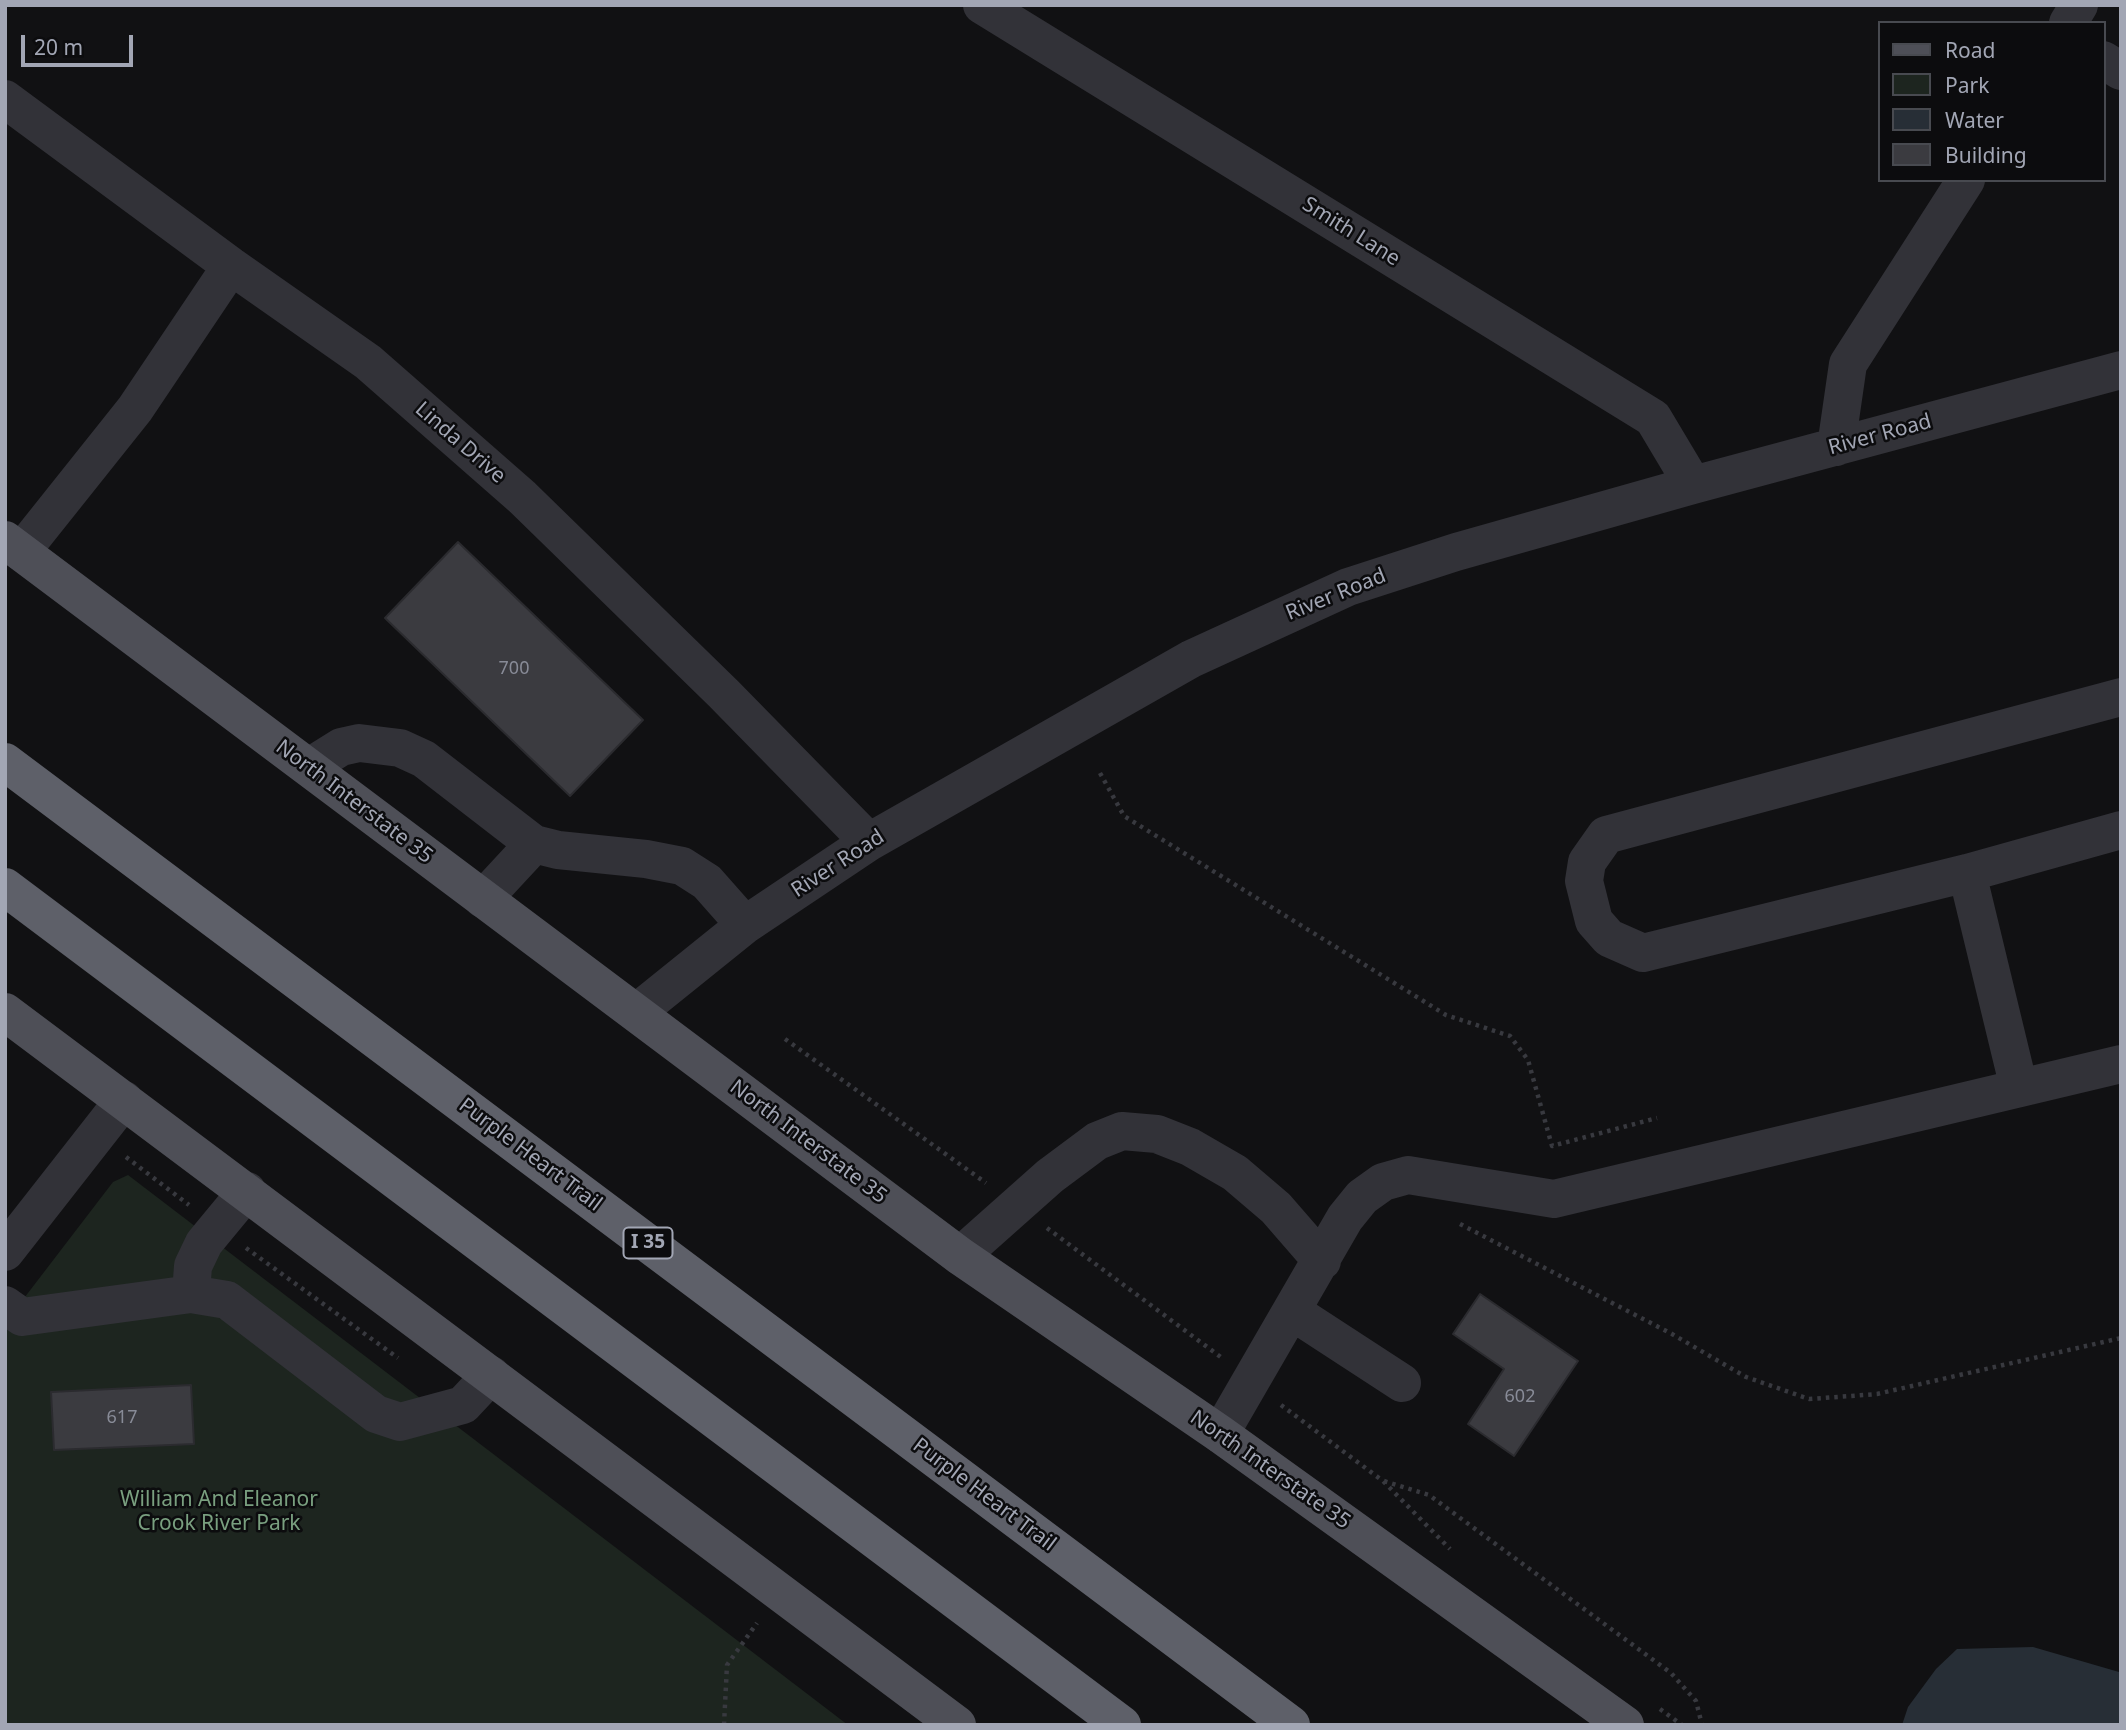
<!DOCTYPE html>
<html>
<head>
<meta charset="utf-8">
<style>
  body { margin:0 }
  #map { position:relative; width:2126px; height:1730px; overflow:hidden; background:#111113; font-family:"Noto Sans",sans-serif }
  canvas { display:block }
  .frame { position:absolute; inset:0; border:7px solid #a2a6b4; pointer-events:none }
  .legend { position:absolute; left:1878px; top:21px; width:228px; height:161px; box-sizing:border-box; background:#0c0c0e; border:2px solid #484a50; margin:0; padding:9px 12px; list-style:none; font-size:21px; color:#a2a6b4 }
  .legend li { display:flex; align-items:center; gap:14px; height:35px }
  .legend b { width:35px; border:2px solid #484a50 }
  .scale { position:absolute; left:21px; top:35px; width:112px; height:32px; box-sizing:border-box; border:4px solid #a2a6b4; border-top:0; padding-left:9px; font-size:21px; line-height:24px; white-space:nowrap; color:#a2a6b4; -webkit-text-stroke:5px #0c0c0e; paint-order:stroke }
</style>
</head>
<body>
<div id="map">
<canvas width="2126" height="1730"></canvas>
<div class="frame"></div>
<ul class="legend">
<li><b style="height:9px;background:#4e4f57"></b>Road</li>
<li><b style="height:19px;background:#1d251f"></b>Park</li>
<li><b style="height:19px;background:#272e36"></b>Water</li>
<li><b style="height:19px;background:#3b3b40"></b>Building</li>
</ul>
<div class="scale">20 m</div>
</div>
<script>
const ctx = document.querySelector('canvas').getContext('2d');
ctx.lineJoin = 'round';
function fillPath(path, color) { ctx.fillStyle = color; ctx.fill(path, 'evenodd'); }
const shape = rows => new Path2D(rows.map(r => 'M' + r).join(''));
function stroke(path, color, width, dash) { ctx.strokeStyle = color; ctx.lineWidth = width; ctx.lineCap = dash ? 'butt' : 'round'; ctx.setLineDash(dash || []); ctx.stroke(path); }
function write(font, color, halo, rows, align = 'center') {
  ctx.font = font + ' "Noto Sans",sans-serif'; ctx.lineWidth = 5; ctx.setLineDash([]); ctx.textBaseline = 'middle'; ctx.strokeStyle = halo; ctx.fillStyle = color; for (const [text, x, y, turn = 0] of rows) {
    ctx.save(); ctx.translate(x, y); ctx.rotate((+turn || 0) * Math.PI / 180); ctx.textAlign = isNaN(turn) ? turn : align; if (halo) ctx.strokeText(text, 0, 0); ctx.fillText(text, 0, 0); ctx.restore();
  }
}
fillPath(shape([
  [128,1175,848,1725,5,1725,5,1323,113,1182]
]), '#1d251f');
fillPath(shape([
  [2033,1647,2119,1672,2121,1725,1902,1725,1908,1707,1936,1669,1957,1649]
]), '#272e36');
const building = shape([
  [458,542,643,720,570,796,385,618,458,542],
  [1480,1294,1578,1361,1514,1456,1468,1424,1504,1369,1453,1334,1480,1294],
  [191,1385,194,1444,54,1450,51,1392,191,1385]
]);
fillPath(building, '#3b3b40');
stroke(building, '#2b2b2f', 2);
stroke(shape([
  [1100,773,1124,816,1446,1015,1510,1036,1528,1060,1552,1146,1657,1118],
  [785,1039,986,1183],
  [126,1157,189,1205],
  [1460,1224,1672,1334,1746,1377,1809,1399,1877,1394,2121,1338],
  [1047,1228,1222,1358],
  [246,1248,398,1358],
  [1281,1405,1383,1481,1450,1549],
  [1384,1481,1429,1495,1671,1673,1696,1701,1702,1725],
  [1660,1709,1682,1725],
  [724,1725,727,1665,757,1623]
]), '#38393f', 4.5, [3.5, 5]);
stroke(shape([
  [982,5,1653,418,1693,485],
  [2068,23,2079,5],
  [2103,60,2121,71],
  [5,99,231,266,368,362,522,497,724,694,869,842],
  [1836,447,1848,364,1966,180],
  [21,552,135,409,231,266],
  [2121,697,1606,835,1587,862,1584,881,1594,921,1609,938,1643,953,1967,873,2121,830],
  [309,767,341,747,359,743,400,748,424,759,534,844,558,850,646,859,682,866,707,882,745,925],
  [1967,873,2019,1088],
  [483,899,534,844],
  [637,1012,745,925,869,842,1191,659,1348,587,1456,552,1693,485,2121,370],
  [5,1252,124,1100],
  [960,1256,1050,1176,1097,1141,1122,1131,1157,1134,1190,1147,1235,1173,1276,1208,1322,1261],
  [191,1294,193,1266,204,1243,247,1191],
  [5,1305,22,1317,191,1294,227,1300,376,1414,400,1422,463,1405,491,1375],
  [1293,1312,1402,1383],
  [1220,1434,1345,1218,1362,1197,1383,1182,1408,1175,1554,1199,2121,1064]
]), '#323238', 38);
stroke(shape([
  [5,540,960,1256,1220,1434,1625,1725],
  [5,1012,957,1725]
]), '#4e4f57', 38);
stroke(shape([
  [5,762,1291,1725],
  [5,887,1122,1725]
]), '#5e6069', 38);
write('18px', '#888b97', null, [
  ["700",514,669],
  ["602",1520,1397],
  ["617",122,1418]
]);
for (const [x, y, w] of [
  [648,1243,49]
]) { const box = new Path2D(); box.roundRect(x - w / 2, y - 15.5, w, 31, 5); ctx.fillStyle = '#0c0c0e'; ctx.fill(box); stroke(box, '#a2a6b4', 2); }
write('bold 19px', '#a2a6b4', null, [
  ["I 35",648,1243]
]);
write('21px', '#a2a6b4', '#0c0c0e', [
  ["Smith Lane",1351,232,32],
  ["River Road",1880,435,-15],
  ["Linda Drive",460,443,41],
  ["River Road",1336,595,-22],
  ["North Interstate 35",354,802,37],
  ["River Road",838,864,-33],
  ["North Interstate 35",808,1142,37],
  ["Purple Heart Trail",530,1155,37],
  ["North Interstate 35",1270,1470,35],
  ["Purple Heart Trail",984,1495,37]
]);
write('21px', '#799f7f', '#0c0c0e', [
  ["William And Eleanor",219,1500],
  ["Crook River Park",219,1524]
]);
</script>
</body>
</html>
